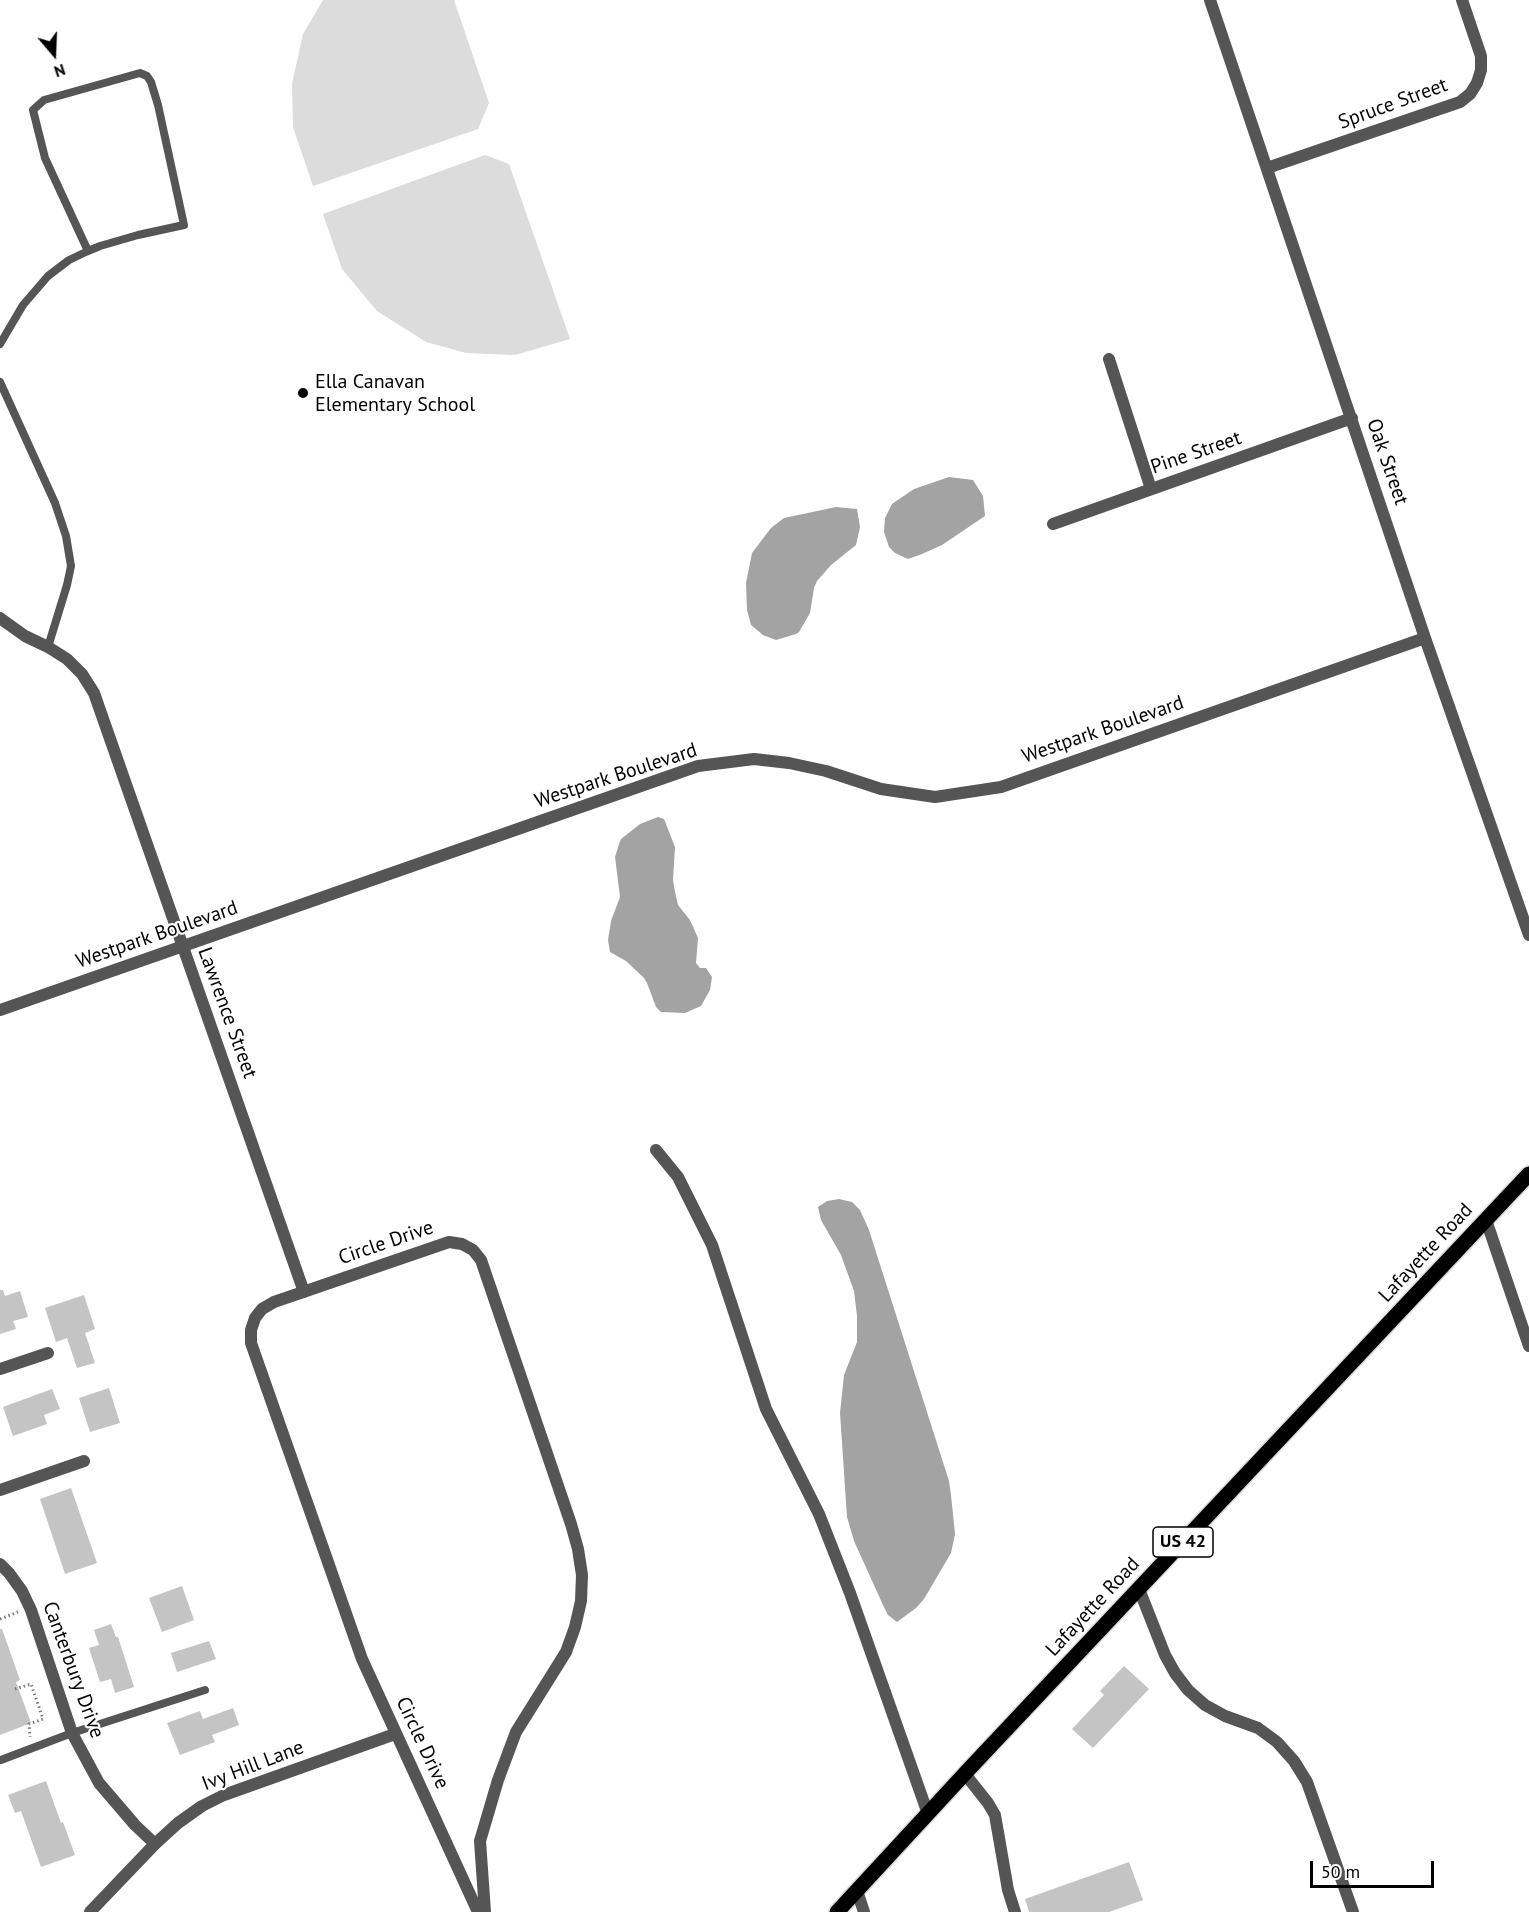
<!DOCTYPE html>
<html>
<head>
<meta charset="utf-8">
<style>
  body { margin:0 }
  #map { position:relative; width:1529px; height:1912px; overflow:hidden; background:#fff; font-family:"PT Sans",sans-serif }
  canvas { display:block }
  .north { position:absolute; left:24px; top:24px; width:60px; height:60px; -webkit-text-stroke:4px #fff; paint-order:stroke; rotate:161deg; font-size:16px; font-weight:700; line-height:24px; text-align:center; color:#000 }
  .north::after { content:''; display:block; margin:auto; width:21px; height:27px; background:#000; clip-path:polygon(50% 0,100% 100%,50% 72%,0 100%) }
  .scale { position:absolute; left:1310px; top:1861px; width:124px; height:27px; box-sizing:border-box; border:3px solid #000; border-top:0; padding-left:8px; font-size:18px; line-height:21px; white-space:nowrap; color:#000; -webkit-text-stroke:4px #fff; paint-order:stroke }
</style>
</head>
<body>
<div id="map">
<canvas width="1529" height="1912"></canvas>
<div class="north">N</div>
<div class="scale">50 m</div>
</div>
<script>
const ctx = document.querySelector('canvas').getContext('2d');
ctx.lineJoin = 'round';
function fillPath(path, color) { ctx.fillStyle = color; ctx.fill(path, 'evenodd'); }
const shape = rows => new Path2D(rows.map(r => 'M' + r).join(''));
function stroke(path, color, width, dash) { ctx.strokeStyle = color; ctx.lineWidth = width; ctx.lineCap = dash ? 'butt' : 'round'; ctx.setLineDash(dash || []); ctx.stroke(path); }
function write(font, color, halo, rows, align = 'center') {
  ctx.font = font + ' "PT Sans",sans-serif'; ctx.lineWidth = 4.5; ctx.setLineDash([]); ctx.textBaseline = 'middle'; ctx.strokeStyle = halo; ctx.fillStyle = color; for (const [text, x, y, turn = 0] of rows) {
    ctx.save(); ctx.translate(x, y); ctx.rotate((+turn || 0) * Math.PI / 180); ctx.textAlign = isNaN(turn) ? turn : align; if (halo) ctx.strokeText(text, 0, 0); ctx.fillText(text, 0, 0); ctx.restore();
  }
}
fillPath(shape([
  [323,0,454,0,489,103,478,129,313,186,293,127,292,84,303,34],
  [485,155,509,164,570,339,515,355,466,353,426,342,377,311,342,269,323,214]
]), '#dcdcdc');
fillPath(shape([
  [949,477,973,480,983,496,985,516,942,545,922,554,908,559,895,553,889,547,884,532,885,518,892,504,914,489],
  [836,507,857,509,860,527,856,545,831,565,817,581,814,588,810,613,799,632,796,634,776,640,763,635,751,625,747,610,746,583,752,553,771,528,784,518],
  [658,817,664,819,675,847,673,880,675,892,678,905,690,920,698,938,696,963,700,968,706,968,712,977,710,990,701,1006,685,1013,661,1012,656,1007,647,983,644,978,626,961,610,952,608,940,611,921,620,897,615,857,619,844,621,839,640,824],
  [839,1199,852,1202,860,1210,869,1230,949,1481,951,1495,955,1534,951,1553,924,1599,916,1608,897,1622,888,1615,883,1605,854,1541,847,1517,840,1413,844,1375,857,1342,857,1316,854,1291,841,1255,821,1220,818,1207,827,1201]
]), '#a3a3a3');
fillPath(shape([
  [0,1290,3,1290,5,1296,20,1291,28,1317,13,1321,16,1329,0,1334],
  [84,1295,95,1329,85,1333,95,1363,77,1368,67,1338,56,1342,45,1308],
  [109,1388,120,1423,90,1432,79,1398],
  [52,1389,60,1409,44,1415,47,1424,13,1436,3,1407],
  [71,1488,97,1563,65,1574,40,1499],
  [182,1586,194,1620,162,1632,149,1598],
  [111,1624,116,1637,118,1637,134,1687,115,1693,111,1679,100,1682,89,1648,99,1645,94,1630],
  [0,1629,2,1629,20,1680,16,1682,31,1723,0,1735],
  [209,1641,216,1659,177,1672,171,1653],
  [1124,1666,1149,1689,1093,1748,1072,1729,1104,1695,1100,1691],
  [233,1708,239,1725,212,1735,215,1742,180,1755,167,1723,200,1711,203,1719],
  [46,1781,61,1823,63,1822,75,1855,41,1867,21,1811,15,1813,8,1795],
  [1129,1862,1143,1900,1109,1912,1029,1912,1025,1899]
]), '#c4c4c4');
const primary = shape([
  [837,1912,970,1768,1529,1174]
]);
stroke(primary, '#dbdbdb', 18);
stroke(shape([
  [0,1619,18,1612],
  [15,1689,31,1684,43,1719,29,1724,30,1737]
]), '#777', 3, [1.5, 3]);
stroke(shape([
  [0,344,23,305,48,276,69,260,88,251,100,246,138,235,184,225,158,105,151,82,147,76,140,73,44,100,33,110,45,158,88,251],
  [0,382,55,503,66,536,71,566,67,585,48,647],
  [1,1760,72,1733,205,1690]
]), '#555', 8);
stroke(shape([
  [1210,0,1425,638,1529,935],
  [1267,168,1460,102,1470,94,1477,83,1481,70,1481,56,1462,0],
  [1109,359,1151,489],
  [1053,524,1352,418],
  [0,618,25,636,48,647,67,659,82,674,94,693,304,1292],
  [0,1010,698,766,754,759,789,763,826,771,881,789,935,797,1001,787,1425,638],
  [656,1150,678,1177,712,1245,766,1409,819,1514,850,1593,928,1814],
  [1486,1220,1529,1346],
  [0,1369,48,1353],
  [0,1490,84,1461],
  [0,1564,9,1573,22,1591,31,1610,72,1733,99,1783,135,1825,155,1844],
  [1139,1589,1165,1655,1175,1673,1188,1690,1205,1705,1225,1716,1258,1728,1277,1742,1294,1761,1307,1782,1353,1912],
  [965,1774,988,1803,995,1815,1008,1890,1015,1912],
  [857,1891,864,1912],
  [90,1912,155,1844,178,1823,202,1806,224,1795,395,1734],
  [478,1912,362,1659,251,1343,251,1330,255,1318,262,1309,274,1302,449,1242,462,1244,473,1250,481,1260,571,1524,578,1549,582,1575,581,1601,575,1627,566,1652,516,1732,498,1780,480,1841,485,1912]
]), '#555', 12);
stroke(primary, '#000', 15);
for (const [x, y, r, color] of [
  [303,393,6,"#000"]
]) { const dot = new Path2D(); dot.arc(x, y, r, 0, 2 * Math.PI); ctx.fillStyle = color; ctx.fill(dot); stroke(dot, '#fff', 2); }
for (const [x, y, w] of [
  [1183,1542,60]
]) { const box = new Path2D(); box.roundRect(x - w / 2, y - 15, w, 30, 4.5); ctx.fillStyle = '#fff'; ctx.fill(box); stroke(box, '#000', 1.5); }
write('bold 18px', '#000', null, [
  ["US 42",1183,1542]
]);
write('20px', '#000', '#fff', [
  ["Spruce Street",1393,104,-20],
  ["Pine Street",1196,453,-19],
  ["Oak Street",1387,462,71],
  ["Westpark Boulevard",1103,730,-19],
  ["Westpark Boulevard",616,776,-18],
  ["Westpark Boulevard",157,935,-19],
  ["Lawrence Street",227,1013,70],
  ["Circle Drive",386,1243,-19],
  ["Lafayette Road",1426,1253,-47],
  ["Lafayette Road",1093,1607,-47],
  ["Canterbury Drive",73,1670,70],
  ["Circle Drive",422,1743,65],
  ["Ivy Hill Lane",253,1766,-21]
]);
write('20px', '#000', '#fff', [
  ["Ella Canavan",315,382],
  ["Elementary School",315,405]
], 'left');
</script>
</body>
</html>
